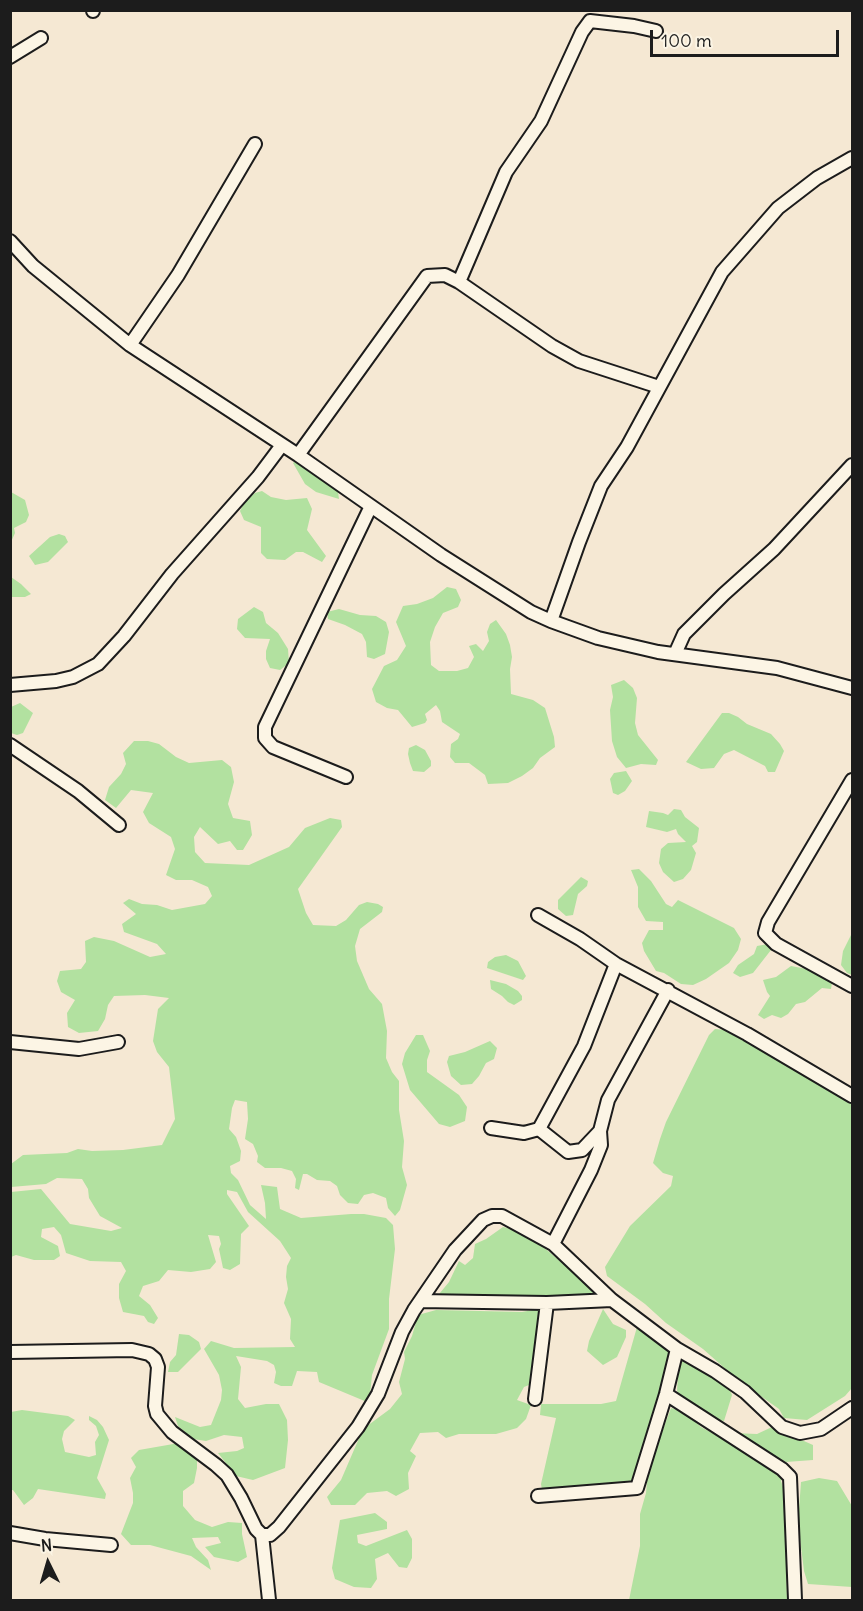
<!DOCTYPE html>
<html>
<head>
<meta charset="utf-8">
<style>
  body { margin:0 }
  #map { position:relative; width:863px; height:1611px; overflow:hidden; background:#f5e8d3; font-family:Delius,sans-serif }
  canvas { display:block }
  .frame { position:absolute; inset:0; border:12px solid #1c1c1c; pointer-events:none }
  .north { position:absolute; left:18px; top:1533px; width:60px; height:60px; -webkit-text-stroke:4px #fcf5e5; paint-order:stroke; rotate:355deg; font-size:16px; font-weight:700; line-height:24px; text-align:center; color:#1c1c1c }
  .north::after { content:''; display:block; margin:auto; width:21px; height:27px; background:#1c1c1c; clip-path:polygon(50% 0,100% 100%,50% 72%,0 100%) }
  .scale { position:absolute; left:650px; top:30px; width:189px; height:27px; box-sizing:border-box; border:3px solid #1c1c1c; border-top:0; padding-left:8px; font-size:18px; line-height:21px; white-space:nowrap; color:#1c1c1c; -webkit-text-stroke:4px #fcf5e5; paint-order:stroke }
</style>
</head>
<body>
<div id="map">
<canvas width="863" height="1611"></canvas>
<div class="frame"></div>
<div class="north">N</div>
<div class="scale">100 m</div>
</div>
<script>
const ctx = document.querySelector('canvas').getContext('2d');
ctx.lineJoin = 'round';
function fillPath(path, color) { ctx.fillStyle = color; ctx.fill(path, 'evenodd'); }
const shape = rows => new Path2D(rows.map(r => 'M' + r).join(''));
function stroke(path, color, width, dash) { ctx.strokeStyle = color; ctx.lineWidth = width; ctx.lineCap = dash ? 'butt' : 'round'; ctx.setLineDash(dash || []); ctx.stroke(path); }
fillPath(shape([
  [296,460,303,464,308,471,328,481,338,492,339,499,316,492,305,484,293,463],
  [262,491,271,497,286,500,307,498,312,509,307,530,326,556,322,562,303,552,296,552,285,560,267,559,261,553,261,527,244,520,240,511,245,501,255,493],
  [11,492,25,500,29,515,26,522,14,528,15,533,11,542],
  [59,534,65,536,68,542,48,562,35,565,29,556,50,537],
  [11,577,21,584,31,594,25,597,11,597],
  [447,587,456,589,461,600,458,607,443,613,435,627,430,642,431,665,439,671,457,671,468,668,474,657,469,646,476,644,483,651,489,641,487,632,490,624,496,620,506,634,510,645,512,657,510,669,511,694,533,700,545,708,554,737,555,747,540,758,533,768,522,776,508,783,488,784,485,775,469,763,455,763,450,757,451,744,458,739,460,734,442,722,440,711,436,705,425,714,427,720,425,723,412,727,398,710,387,708,376,702,372,689,384,666,397,660,406,646,396,622,403,606,417,604,433,598],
  [254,607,263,612,266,623,278,633,288,649,289,663,280,670,270,668,266,659,266,651,270,639,245,638,237,629,238,619],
  [339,609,360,615,376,616,386,622,389,632,385,654,374,659,367,657,366,642,362,634,345,625,328,619,327,612],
  [624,680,633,688,637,698,635,723,638,735,658,760,656,765,641,764,626,768,617,757,612,741,610,710,613,697,611,685],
  [20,703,33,713,23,733,17,735,11,733,11,707],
  [722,713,729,713,738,717,747,724,771,734,780,744,784,751,775,772,768,772,765,766,734,750,724,754,714,768,701,769,686,762],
  [134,741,148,741,159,744,176,757,189,763,222,760,231,767,234,782,228,804,233,818,250,821,252,835,243,850,237,850,230,841,218,844,200,827,194,837,195,852,205,863,249,865,289,847,305,828,330,818,341,820,342,827,298,889,306,913,313,925,336,926,346,920,359,905,367,902,378,904,383,907,382,912,360,929,355,946,357,961,369,989,382,1004,387,1031,386,1058,392,1072,399,1081,399,1110,404,1141,402,1167,407,1185,400,1210,395,1216,388,1208,386,1198,373,1193,364,1195,358,1204,348,1203,340,1195,337,1186,330,1181,317,1180,307,1174,303,1174,299,1190,295,1188,296,1179,292,1171,281,1168,265,1168,257,1162,258,1156,253,1144,245,1139,248,1119,247,1102,235,1100,232,1108,229,1129,236,1137,241,1151,240,1161,230,1166,231,1173,238,1180,250,1205,266,1219,265,1203,261,1185,277,1187,280,1209,301,1218,351,1214,364,1214,386,1218,393,1225,395,1249,389,1299,389,1329,372,1375,370,1395,367,1402,319,1382,317,1372,297,1371,292,1386,281,1386,274,1383,276,1372,274,1365,267,1361,236,1356,241,1367,238,1399,245,1408,266,1404,279,1404,287,1420,288,1440,285,1468,253,1480,236,1476,218,1453,237,1451,244,1448,242,1437,224,1435,206,1441,193,1439,178,1426,175,1417,200,1427,211,1425,221,1400,222,1390,219,1375,204,1349,211,1341,234,1348,295,1347,290,1339,291,1319,284,1303,288,1289,286,1277,287,1266,291,1258,280,1241,248,1212,237,1192,227,1190,227,1194,249,1226,241,1234,240,1264,230,1270,223,1268,219,1249,221,1244,219,1236,208,1235,216,1262,210,1269,191,1272,168,1270,159,1281,143,1286,139,1296,150,1305,158,1318,154,1324,148,1322,144,1316,123,1312,119,1298,119,1284,126,1271,121,1262,90,1261,66,1253,61,1235,54,1227,42,1229,41,1237,58,1246,60,1256,54,1260,34,1260,16,1255,11,1257,11,1192,41,1189,70,1224,111,1231,122,1228,100,1216,89,1198,88,1189,82,1179,57,1178,46,1184,11,1187,11,1164,23,1155,67,1153,78,1149,92,1151,123,1150,162,1145,175,1119,169,1067,157,1052,153,1041,158,1009,169,998,145,995,114,996,108,1005,105,1019,98,1031,79,1033,68,1027,67,1013,75,1000,61,992,57,981,60,971,81,969,86,962,85,941,94,937,114,941,150,957,166,954,157,944,124,932,122,924,136,914,123,903,129,899,142,904,157,905,172,910,205,904,212,896,208,887,192,880,176,880,166,875,175,849,171,837,149,823,143,812,153,793,131,790,116,808,105,800,109,787,121,774,126,764,123,753],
  [416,745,425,750,431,761,431,766,424,772,413,771,410,763,408,754,409,748],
  [626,771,632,781,625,791,618,795,613,793,610,779,614,773],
  [674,809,681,810,685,817,699,828,697,842,692,846,696,853,691,870,683,879,674,882,663,872,659,863,661,849,668,843,686,842,678,834,676,829,667,832,646,827,649,811,663,813,668,815],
  [639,869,651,881,666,904,672,907,678,900,734,928,741,939,738,950,729,963,706,979,693,985,681,984,664,973,656,971,644,951,642,943,649,930,663,930,663,922,646,921,638,907,638,887,631,870],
  [581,877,588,881,587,886,578,894,573,915,566,916,558,909,558,900],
  [852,933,852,975,847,973,841,965,843,951],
  [768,944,773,946,771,950,753,973,740,977,733,973,738,965,754,954,757,946],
  [506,955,518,961,526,976,523,980,487,968,488,962,495,957],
  [791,966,807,969,832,983,831,989,822,988,805,1002,796,1004,788,1014,781,1018,772,1015,764,1019,758,1015,770,996,767,992,763,980,776,977],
  [490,980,506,984,518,991,522,996,522,1000,514,1005,508,1002,502,996,491,989],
  [715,1029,726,1030,742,1037,852,1103,852,1388,845,1396,807,1420,784,1418,779,1409,738,1380,703,1349,666,1323,645,1304,607,1276,605,1267,630,1226,671,1186,673,1176,663,1173,653,1163,660,1139,666,1122,709,1035],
  [416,1035,423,1035,430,1051,427,1060,427,1072,459,1095,467,1107,465,1121,450,1127,439,1124,410,1090,402,1064,405,1053],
  [490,1041,497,1048,494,1059,486,1063,479,1076,472,1084,461,1085,451,1076,447,1062,449,1056,465,1052],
  [503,1227,521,1231,534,1239,594,1290,596,1295,571,1298,435,1299,449,1282,459,1261,465,1265,473,1258,475,1244,486,1239],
  [538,1309,542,1312,529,1385,524,1387,517,1400,531,1405,526,1419,517,1428,496,1434,459,1434,446,1438,438,1432,420,1433,410,1451,416,1456,408,1473,409,1489,396,1496,387,1491,367,1493,355,1505,331,1505,327,1497,341,1480,363,1429,390,1409,402,1394,399,1382,405,1359,404,1352,412,1336,418,1315,436,1310,522,1312],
  [603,1309,613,1324,626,1330,626,1337,617,1357,603,1365,587,1351,589,1341],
  [642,1326,672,1353,644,1440,633,1484,542,1490,541,1484,556,1418,540,1415,541,1404,601,1404,616,1401,637,1327],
  [179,1334,189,1335,199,1342,201,1349,178,1372,168,1372,170,1362,176,1355],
  [687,1359,729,1388,732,1395,724,1421,709,1418,682,1400,677,1391,678,1374,682,1361],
  [671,1408,684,1411,701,1427,764,1461,783,1476,781,1481,783,1487,785,1512,787,1600,629,1600,640,1546,640,1514,646,1493,648,1470],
  [22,1410,68,1416,75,1420,64,1431,62,1439,65,1452,89,1457,96,1455,95,1442,99,1435,96,1426,89,1420,89,1416,97,1420,103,1427,109,1440,97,1478,106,1494,105,1499,38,1489,33,1498,24,1505,13,1490,10,1490,11,1412],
  [772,1427,813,1445,813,1460,786,1462,733,1433,757,1434],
  [179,1443,186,1447,197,1459,197,1468,194,1483,183,1491,183,1506,195,1520,212,1527,228,1522,242,1523,242,1534,247,1557,238,1562,214,1557,205,1547,221,1543,218,1537,192,1538,196,1547,208,1560,211,1570,191,1556,150,1545,131,1545,121,1534,133,1503,133,1493,130,1478,136,1467,131,1458,139,1450],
  [819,1478,837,1481,852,1506,852,1587,808,1584,804,1571,798,1523,801,1482],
  [375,1513,387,1522,387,1529,357,1535,358,1543,366,1546,407,1530,412,1539,412,1558,407,1568,399,1567,388,1553,375,1559,377,1579,371,1588,354,1587,335,1579,332,1568,340,1520]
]), '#b2e1a0');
const minor = shape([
  [93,11,93,10],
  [10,57,41,38],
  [10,241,33,266,130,345,298,455,441,555,531,612,551,621,598,638,658,652,777,668,852,688],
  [459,282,552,346,579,361,659,387],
  [130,345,178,275,255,144],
  [298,455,427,276,445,275,459,282,506,172,541,121,582,32,590,21,634,26,656,31],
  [551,621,579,542,601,486,627,447,722,272,778,208,817,178,852,158],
  [675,654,684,634,724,594,774,549,852,465],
  [10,685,56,681,73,677,98,664,124,636,172,574,258,477,282,445],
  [10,745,78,791,119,825],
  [346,777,273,747,265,738,265,727,371,506],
  [852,780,768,922,765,933,776,944,852,986],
  [538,915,580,939,616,964,747,1034,852,1096],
  [10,1042,79,1049,118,1042],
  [491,1128,524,1133,539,1129,584,1046,616,964],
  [539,1129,568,1152,582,1150,600,1131],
  [553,1244,591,1170,601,1145,600,1131,608,1100,668,990],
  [420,1301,547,1303,612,1300],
  [677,1349,715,1371,745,1392,782,1427,800,1433,821,1429,852,1408],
  [10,1352,132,1350,149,1354,155,1359,158,1367,155,1406,157,1414,172,1432,216,1465,227,1475,241,1498,256,1529,262,1535,269,1600],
  [666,1394,782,1469,790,1477,795,1600],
  [535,1399,547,1303],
  [10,1533,45,1539,111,1545],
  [262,1535,270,1535,279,1527,358,1427,378,1394,402,1332,414,1310,455,1250,483,1220,492,1216,502,1216,553,1244,612,1300,677,1349,666,1394,637,1488,538,1496]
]);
stroke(minor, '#1c1c1c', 16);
stroke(minor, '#fcf5e5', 12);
</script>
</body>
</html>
